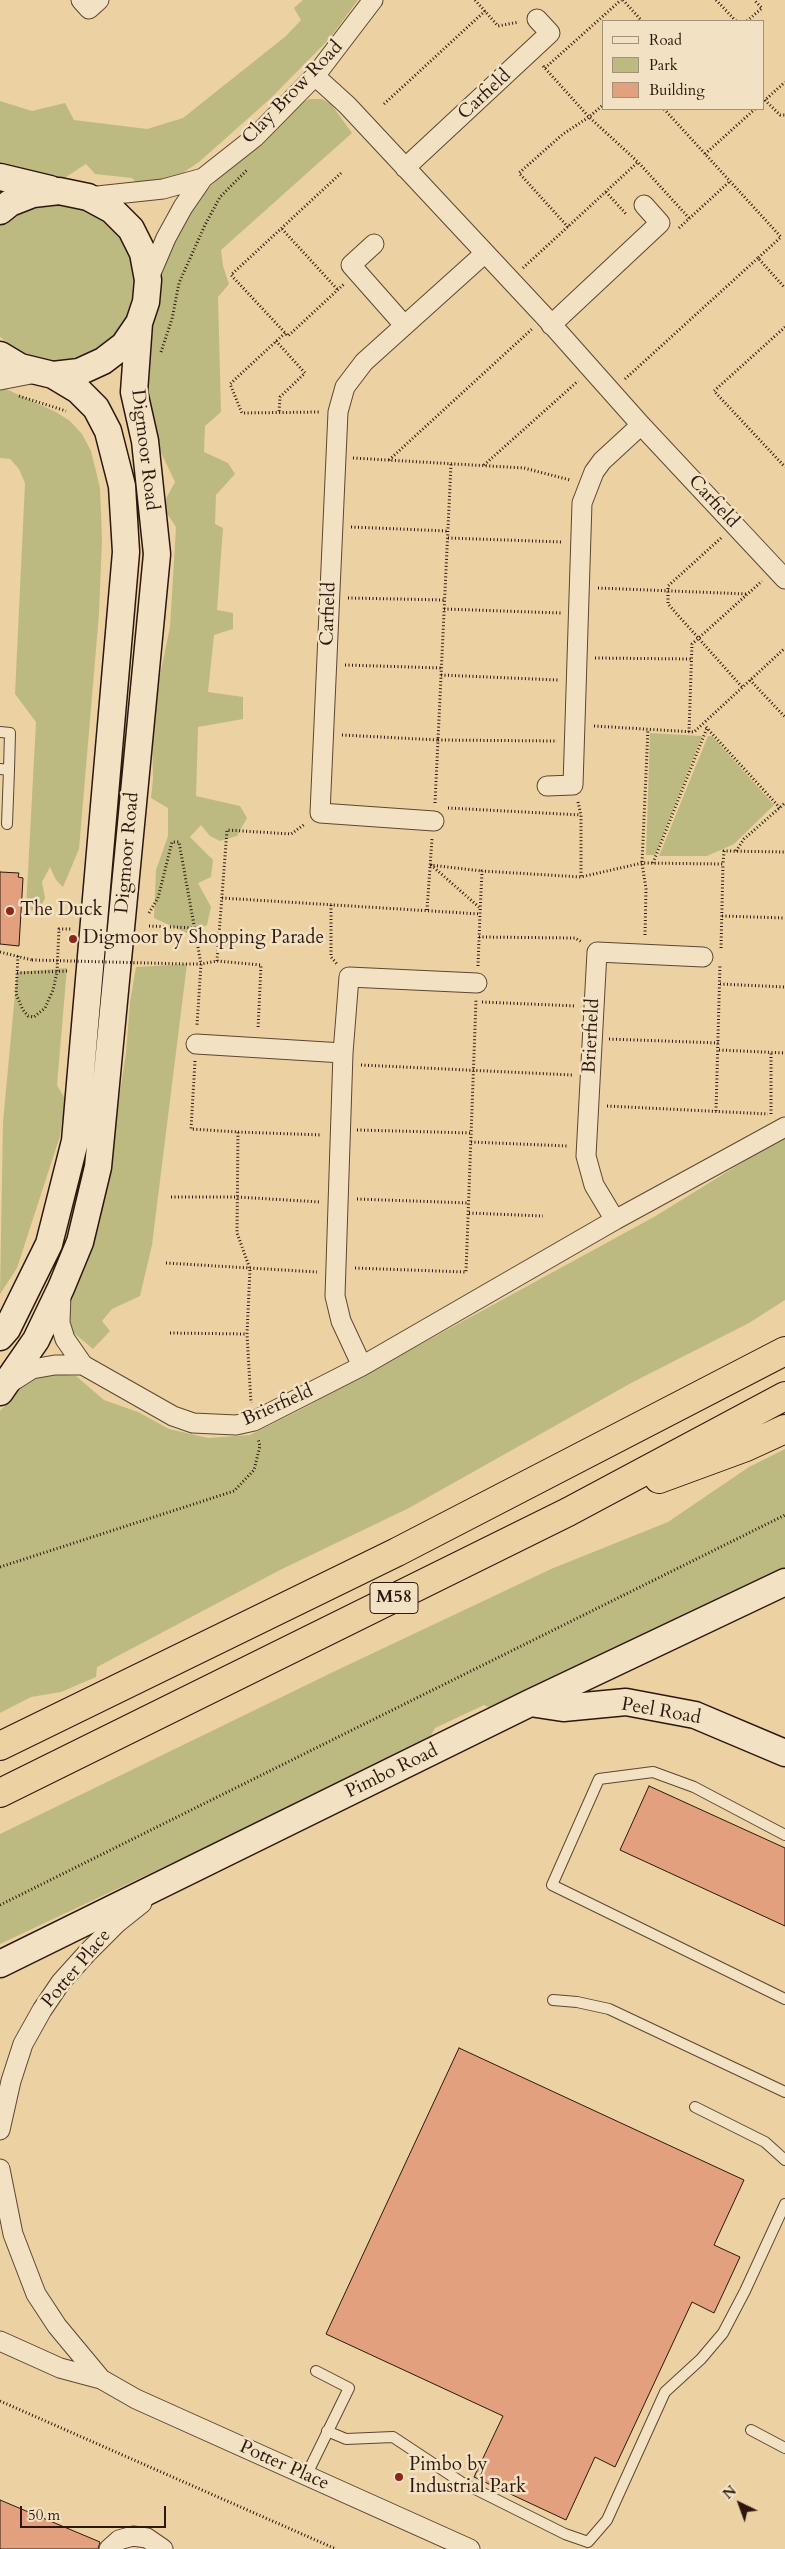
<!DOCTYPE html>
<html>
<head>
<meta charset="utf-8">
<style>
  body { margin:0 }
  #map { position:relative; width:785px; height:2549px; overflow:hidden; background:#ecd1a2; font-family:Cardo,serif }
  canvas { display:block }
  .legend { position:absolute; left:602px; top:20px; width:162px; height:90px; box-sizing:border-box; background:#f3e1c3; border:1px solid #a4917b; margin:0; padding:6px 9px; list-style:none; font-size:15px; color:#2e180e }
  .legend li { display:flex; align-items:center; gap:10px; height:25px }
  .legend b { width:25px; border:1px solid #a4917b }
  .north { position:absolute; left:715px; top:2479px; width:50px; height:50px; -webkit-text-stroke:4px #f3e1c3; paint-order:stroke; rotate:318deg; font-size:14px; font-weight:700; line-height:20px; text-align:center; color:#2e180e }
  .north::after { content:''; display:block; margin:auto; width:18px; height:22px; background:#2e180e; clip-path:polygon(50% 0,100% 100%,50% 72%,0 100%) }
  .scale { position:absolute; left:20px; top:2506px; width:146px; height:22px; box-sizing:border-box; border:2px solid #2e180e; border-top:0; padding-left:6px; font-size:15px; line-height:18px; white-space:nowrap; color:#2e180e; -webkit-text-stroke:4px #f3e1c3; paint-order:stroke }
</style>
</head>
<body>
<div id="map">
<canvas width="785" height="2549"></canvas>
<ul class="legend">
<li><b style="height:6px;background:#f3e1c3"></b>Road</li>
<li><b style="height:14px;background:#bdba81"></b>Park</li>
<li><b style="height:14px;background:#e2a07e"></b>Building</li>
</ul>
<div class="north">N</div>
<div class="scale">50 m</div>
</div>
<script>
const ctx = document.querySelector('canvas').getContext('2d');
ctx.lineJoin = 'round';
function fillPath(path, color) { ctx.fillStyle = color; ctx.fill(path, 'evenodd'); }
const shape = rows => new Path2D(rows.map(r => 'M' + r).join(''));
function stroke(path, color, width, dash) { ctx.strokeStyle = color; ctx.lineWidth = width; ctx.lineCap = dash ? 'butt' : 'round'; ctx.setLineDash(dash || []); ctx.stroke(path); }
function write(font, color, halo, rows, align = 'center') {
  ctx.font = font + ' Cardo,serif'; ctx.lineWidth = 5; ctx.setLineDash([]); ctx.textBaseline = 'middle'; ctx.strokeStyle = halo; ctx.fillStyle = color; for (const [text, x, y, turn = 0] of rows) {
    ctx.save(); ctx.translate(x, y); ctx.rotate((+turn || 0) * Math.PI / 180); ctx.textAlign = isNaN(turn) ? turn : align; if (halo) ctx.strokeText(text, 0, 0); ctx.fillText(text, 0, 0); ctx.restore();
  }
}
fillPath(shape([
  [303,0,358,0,330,38,271,98,199,162,165,185,141,188,132,178,95,174,86,164,49,188,0,165,0,101,32,111,65,103,74,120,147,129,183,118,286,36,301,20,294,8],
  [309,99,322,99,331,104,352,133,221,250,223,266,229,284,218,297,221,412,205,426,204,452,228,463,235,474,216,495,215,524,223,528,217,610,233,613,233,629,214,635,208,692,243,697,243,719,198,727,196,796,240,806,247,818,237,836,220,841,210,836,201,825,190,837,213,860,211,877,198,883,211,907,207,925,189,934,154,918,156,870,168,836,168,808,151,798,153,779,152,736,160,675,170,627,176,527,162,506,175,482,146,421,142,369,155,317,161,261,195,205,212,185,295,108],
  [60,201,83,205,120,232,132,252,137,274,135,297,129,317,117,334,102,348,83,357,63,361,42,360,22,354,0,337,0,225,16,213,37,204],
  [6,389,56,412,70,421,82,434,91,451,100,488,102,539,99,614,79,849,63,887,56,880,50,867,42,882,45,898,39,911,26,909,36,722,15,694,25,483,19,469,10,459,0,458,0,390],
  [650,733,702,736,655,855,646,855],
  [708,736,712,736,774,805,734,844,707,856,659,856],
  [187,964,152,1245,140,1296,112,1309,102,1321,110,1331,93,1349,74,1333,66,1305,109,1163,126,1053,130,1002,136,967],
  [67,968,57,1085,65,1099,60,1136,17,1268,0,1294,3,1122,17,972],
  [785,1136,785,1300,749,1323,633,1382,409,1508,280,1570,97,1667,96,1677,61,1692,31,1697,0,1713,0,1411,21,1388,38,1377,55,1374,76,1376,104,1400,138,1412,169,1429,208,1438,250,1435,300,1410,654,1217],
  [785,1449,785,1569,494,1710,484,1705,435,1728,427,1743,0,1944,0,1834,331,1673,551,1569,668,1522,749,1467]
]), '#bdba81');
const building = shape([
  [0,872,19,873,18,877,23,878,19,946,0,944,0,872],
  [649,1786,785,1848,785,1926,620,1850,649,1786],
  [459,2048,744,2180,714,2245,740,2257,714,2313,692,2302,615,2467,595,2457,566,2520,474,2477,503,2416,326,2334,459,2048],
  [0,2500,100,2542,98,2549,0,2549,0,2500]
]);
fillPath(building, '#e2a07e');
stroke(building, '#2e180e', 1);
const lane = shape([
  [0,732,10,733,9,770,0,769],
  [7,824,9,770],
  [785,1835,694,1787,653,1772,599,1779,552,1885,785,1999],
  [553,2000,577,2002,609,2009,785,2092],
  [695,2107,765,2142,785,2160],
  [751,2430,785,2448],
  [327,2431,346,2439,393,2437,461,2482,565,2534,588,2542,607,2520,665,2392,701,2359,723,2333,745,2291,785,2204],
  [306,2476,349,2388,316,2371]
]);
const street = shape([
  [81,0,89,9,99,0],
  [315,76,347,105,545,317,641,425,785,579],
  [405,168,550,33,537,19],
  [88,197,163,189,203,178],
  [374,244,351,265,404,325],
  [148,280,166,238,183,207,203,178,255,137,315,76,373,0],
  [551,325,660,223,644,205],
  [0,380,36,373],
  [547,786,573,785,582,503,594,472,602,461,641,425],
  [434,821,320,813,338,412,345,387,364,362,484,254],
  [196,1044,343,1053],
  [615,1220,594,1185,586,1156,597,952,703,957],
  [61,1293,60,1323,65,1339,83,1365,173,1416,193,1423,236,1425,254,1421,362,1366,615,1220,785,1127],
  [362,1366,341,1321,335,1296,343,1053,349,977,477,983],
  [10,1383,32,1369,55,1365,83,1365],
  [0,2130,11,2081,23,2044,42,2010,61,1982,88,1952,117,1923,142,1903],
  [0,2169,13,2234,36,2294,57,2326,101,2379],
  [0,2341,60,2368,101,2379,136,2399,470,2549],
  [109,2549,119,2540,133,2536,147,2538,163,2549]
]);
const secondary = shape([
  [0,177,50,189],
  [0,211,10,203,33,194,59,191,88,197,112,210,131,229,143,253,148,280,146,302,139,323,124,345,103,361,79,372,53,375,20,367,0,355],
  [0,1337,7,1329,49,1244,75,1141,126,552,122,486,108,431,96,408,78,390,53,375],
  [0,1392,36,1340,61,1288,80,1242,98,1167,157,554,145,441,134,392,139,323],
  [530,1703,563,1708,626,1702,695,1715,785,1753],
  [0,1964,530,1703,785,1582]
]);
const highway = shape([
  [659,1479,746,1447,785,1429],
  [0,1746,397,1552,785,1351],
  [0,1793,568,1512,785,1396]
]);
stroke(lane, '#5e4633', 12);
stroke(street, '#5e4633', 21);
stroke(secondary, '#2e180e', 29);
stroke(highway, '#2e180e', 30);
stroke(shape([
  [475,0,498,26,519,22],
  [623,0,642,21],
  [716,0,736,21],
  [747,21,762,8,754,0],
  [543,66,589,117,638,162,689,218],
  [545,68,621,0],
  [765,100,780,115,785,115],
  [764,101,785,82],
  [384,104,485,11],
  [664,109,781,237,758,258,785,288],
  [705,154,755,109],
  [341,173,231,275,288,336,344,284],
  [606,192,627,215],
  [568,227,519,173,563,134,589,117,604,104],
  [679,228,730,181],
  [282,229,338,290],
  [523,268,638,162],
  [785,327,714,391,785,467],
  [285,333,230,384,242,413,320,412],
  [276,341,305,373,280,397,279,413],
  [161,352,172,319,179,283,205,225,220,197,248,169],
  [625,379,758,258],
  [19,396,66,411],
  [353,458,524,468,570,480],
  [389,460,532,329],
  [484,465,578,381],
  [351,527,448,531],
  [448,538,562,542],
  [721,538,668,586,668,604,742,687],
  [598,588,747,594],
  [348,598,445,600],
  [444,609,561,613],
  [595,658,691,659],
  [345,665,442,668],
  [441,675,558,680],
  [750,680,785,717],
  [594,726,694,732,785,648],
  [706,727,780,808],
  [689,732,692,644,762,581],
  [342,735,438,740,451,464],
  [578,802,581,815,581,877],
  [435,803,438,740,557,741],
  [448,808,581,815],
  [736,851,744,839,785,803],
  [653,863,707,728],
  [430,865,482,871],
  [431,865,480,908],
  [222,898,480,914,482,871,581,877,642,863,723,864,724,851,785,852],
  [331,905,331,957,337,964],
  [427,910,432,839],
  [149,913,158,898,172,842,179,842,201,964,197,1025],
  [722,916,785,918],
  [149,926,196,928],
  [645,935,646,889,642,863,648,729],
  [479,937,575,938,582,942],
  [721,948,723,864],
  [0,952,32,960],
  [18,956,16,994,23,1010,28,1016,34,1017,45,1008,53,990,57,972,59,929,71,929],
  [217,961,227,830,291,834,305,824],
  [186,964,201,964,217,961,261,965,258,1029],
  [478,966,480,914],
  [17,973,68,971],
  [720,984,785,987],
  [482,1002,576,1006],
  [609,1039,719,1043],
  [719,1050,785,1053],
  [195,1061,191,1129,238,1132,237,1233,250,1269,247,1334,251,1403],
  [361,1065,572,1075],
  [607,1106,768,1114],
  [716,1111,720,964],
  [771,1114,771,1052],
  [357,1130,472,1133],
  [238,1132,322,1135],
  [471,1142,568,1146],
  [171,1197,237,1197,320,1202],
  [357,1199,469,1203],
  [469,1213,543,1216],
  [166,1263,317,1272],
  [355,1268,466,1272,476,1000],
  [170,1333,247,1334],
  [0,1567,234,1491,254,1470,260,1446,258,1439],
  [0,1905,785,1515],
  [0,2401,336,2549]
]), '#2e180e', 3, [1, 2.5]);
stroke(lane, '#f3e1c3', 10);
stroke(street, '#f3e1c3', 19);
stroke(secondary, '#f3e1c3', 26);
stroke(highway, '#ecd1a2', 28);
stroke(shape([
  [32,960,186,964]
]), '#2e180e', 3, [1, 2.5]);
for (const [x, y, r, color] of [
  [10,911,5,"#8f2418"],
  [73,939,5,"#8f2418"],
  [399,2477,5,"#8f2418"]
]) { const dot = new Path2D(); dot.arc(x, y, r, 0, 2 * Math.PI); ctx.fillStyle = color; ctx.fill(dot); stroke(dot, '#f3e1c3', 2); }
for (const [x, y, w] of [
  [394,1598,48]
]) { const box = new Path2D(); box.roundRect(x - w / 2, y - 15.5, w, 31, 4); ctx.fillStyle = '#f3e1c3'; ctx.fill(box); stroke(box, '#2e180e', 1); }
write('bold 18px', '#2e180e', null, [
  ["M58",394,1598]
]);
write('19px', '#2e180e', '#f3e1c3', [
  ["Clay Brow Road",293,93,-46],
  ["Carfield",485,95,-43],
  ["Digmoor Road",144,450,83],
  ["Carfield",713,502,47],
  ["Carfield",329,614,-88],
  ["Digmoor Road",128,853,-85],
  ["Brierfield",592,1036,-87],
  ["Brierfield",278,1406,-24],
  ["Peel Road",661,1712,10],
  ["Pimbo Road",392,1772,-26],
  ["Potter Place",77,1969,-50],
  ["Potter Place",284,2466,24]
]);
write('19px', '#2e180e', '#f3e1c3', [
  ["The Duck",20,911],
  ["Digmoor by Shopping Parade",83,939],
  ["Pimbo by",409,2466],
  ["Industrial Park",409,2488]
], 'left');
</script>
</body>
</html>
